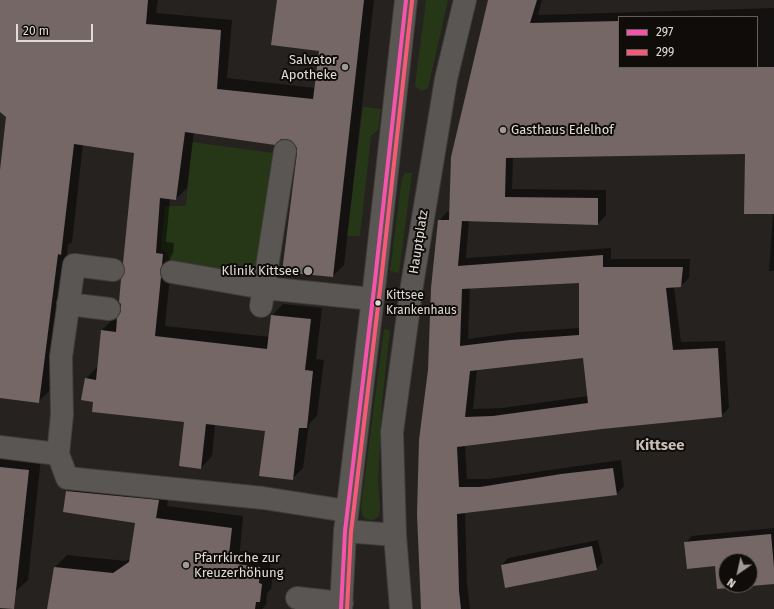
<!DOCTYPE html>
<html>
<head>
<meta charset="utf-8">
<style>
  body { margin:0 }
  #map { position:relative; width:774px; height:609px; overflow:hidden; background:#26221f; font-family:"Fira Sans",sans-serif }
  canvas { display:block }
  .legend { position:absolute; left:618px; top:16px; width:140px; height:52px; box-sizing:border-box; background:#0f0c09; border:1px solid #635f5b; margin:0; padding:5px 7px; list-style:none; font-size:12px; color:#e0dbd7 }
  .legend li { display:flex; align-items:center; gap:8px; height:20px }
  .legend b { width:20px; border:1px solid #635f5b }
  .north { position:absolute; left:718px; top:553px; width:40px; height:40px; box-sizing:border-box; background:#0f0c09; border:1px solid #635f5b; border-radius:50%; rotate:214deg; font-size:11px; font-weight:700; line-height:16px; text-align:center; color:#e0dbd7 }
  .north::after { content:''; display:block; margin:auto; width:14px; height:18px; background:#9f9a97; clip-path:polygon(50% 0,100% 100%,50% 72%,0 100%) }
  .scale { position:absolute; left:16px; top:24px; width:77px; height:18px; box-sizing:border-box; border:2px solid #e0dbd7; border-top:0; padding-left:5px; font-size:12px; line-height:14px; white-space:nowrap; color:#e0dbd7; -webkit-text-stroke:3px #0f0c09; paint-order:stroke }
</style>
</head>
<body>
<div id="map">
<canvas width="774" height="609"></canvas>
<ul class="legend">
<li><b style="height:5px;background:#f653ac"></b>297</li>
<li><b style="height:5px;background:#f75a77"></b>299</li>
</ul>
<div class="north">N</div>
<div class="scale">20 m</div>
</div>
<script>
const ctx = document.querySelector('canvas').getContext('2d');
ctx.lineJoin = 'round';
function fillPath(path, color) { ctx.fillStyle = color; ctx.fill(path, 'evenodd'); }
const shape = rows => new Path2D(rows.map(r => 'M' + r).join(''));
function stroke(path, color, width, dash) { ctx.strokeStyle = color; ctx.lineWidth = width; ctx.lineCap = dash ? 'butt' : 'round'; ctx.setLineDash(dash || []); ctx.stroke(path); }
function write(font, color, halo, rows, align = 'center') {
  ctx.font = font + ' "Fira Sans",sans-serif'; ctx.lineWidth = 4; ctx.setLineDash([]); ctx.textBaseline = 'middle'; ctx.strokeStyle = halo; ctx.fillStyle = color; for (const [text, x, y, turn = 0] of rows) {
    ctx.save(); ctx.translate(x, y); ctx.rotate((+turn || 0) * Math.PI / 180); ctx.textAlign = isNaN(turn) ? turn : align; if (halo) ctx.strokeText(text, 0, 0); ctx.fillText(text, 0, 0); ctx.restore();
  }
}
fillPath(shape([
  [426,0,448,0,428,88,421,91,415,86],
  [363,107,381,109,378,130,371,136,360,236,347,236],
  [192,142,273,153,268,215,263,251,254,274,168,260,167,252,161,249,165,206,186,206],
  [405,173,412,173,399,273,390,271,402,178],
  [384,329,390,330,382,402,378,482,380,507,379,516,373,520,366,519,362,515,361,506]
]), '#263717');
fillPath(shape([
  [0,0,158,0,156,13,232,20,227,78,315,88,320,50,302,0,374,0,344,265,333,276,298,148,293,140,287,138,194,132,187,188,176,199,170,198,166,242,174,243,173,253,170,258,171,265,165,326,270,337,272,316,283,304,322,308,316,359,324,360,317,416,309,424,303,468,292,479,266,430,215,424,212,456,201,468,185,421,94,401,86,379,97,367,102,330,113,319,118,320,122,311,135,152,83,144,72,242,68,245,50,390,38,402,0,397,0,178,7,117,0,110],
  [489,0,542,0,538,15,774,8,774,271,769,271,773,213,746,153,513,157,512,189,606,190,606,215,598,224,469,220,466,258,611,248,611,259,690,259,689,278,681,286,674,287,681,342,725,341,729,408,721,416,602,428,465,445,467,479,489,479,570,467,621,460,624,486,616,495,465,513,467,583,470,609,423,609,429,370,439,221,447,212,450,212],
  [619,17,757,17,757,67,619,67],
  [580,282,580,328,519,332,468,339,470,287],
  [584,357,588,396,502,408,473,409,477,369],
  [0,454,41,458,28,580,15,592,0,591],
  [79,479,170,489,167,506,243,516,240,551,271,555,270,572,273,573,271,589,267,593,266,605,262,609,48,609,55,567,67,555,126,561,131,558,136,522,64,511,67,491],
  [774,528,774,583,718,588,716,565,685,543,692,536],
  [726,561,750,561,750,585,726,585],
  [598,540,603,562,596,569,502,565,508,558]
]), '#0007');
fillPath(shape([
  [0,0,148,0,146,24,221,30,217,89,313,99,319,51,271,45,277,0,364,0,333,277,282,272,297,153,297,148,292,141,287,139,281,139,275,145,185,132,176,200,160,198,156,253,163,254,162,265,160,270,161,277,155,336,267,349,271,315,311,319,305,370,313,371,307,428,299,428,293,480,259,476,265,431,206,424,201,469,179,466,184,422,92,412,93,402,81,400,85,378,96,380,101,330,116,332,117,318,121,311,121,304,119,302,121,279,125,271,123,263,134,153,74,144,61,255,58,254,39,403,0,398,0,170,6,117,0,112],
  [488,0,537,0,530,23,619,21,619,67,774,67,774,214,744,214,745,154,506,158,505,197,598,198,598,225,462,221,458,266,603,255,603,267,683,267,681,287,666,288,673,350,718,348,722,417,602,429,457,447,459,487,480,487,561,474,613,468,617,495,457,514,459,591,461,609,421,609,417,514,419,440,428,370,431,288,438,220,449,220,451,157],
  [579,283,579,335,510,340,460,346,462,289],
  [583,358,588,403,493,416,465,417,470,371],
  [0,467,29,470,14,609,0,608],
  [66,491,159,500,156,518,232,528,228,563,260,567,259,583,262,584,260,602,256,602,255,609,47,609,54,567,113,573,129,562,135,523,63,512],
  [771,534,774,567,774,584,717,589,715,566,687,569,684,542],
  [726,561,750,561,750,585,726,585],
  [592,546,597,570,505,588,501,565]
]), '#756765');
const minor = shape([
  [172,272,264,288,372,299],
  [68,304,109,309],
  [261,306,285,151],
  [0,447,58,454,67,478,263,498,347,511],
  [58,454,62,415,61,357,74,265,113,270],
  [345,531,395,535],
  [297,598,342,603],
  [341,609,345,531,375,280,406,0],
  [401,609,395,535,392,432,412,285,446,79,465,0]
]);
stroke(minor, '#413d3a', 24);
stroke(minor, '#595653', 22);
stroke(shape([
  [341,609,345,531,375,280,406,0]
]), '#f653ac', 4);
stroke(shape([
  [347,609,351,532,381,281,412,1]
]), '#f75a77', 4);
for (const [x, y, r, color] of [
  [345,67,4,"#9f9a97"],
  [503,130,4,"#9f9a97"],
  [308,271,5,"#9f9a97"],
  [378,303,3.5,"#e0dbd7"],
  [186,565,4,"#9f9a97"]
]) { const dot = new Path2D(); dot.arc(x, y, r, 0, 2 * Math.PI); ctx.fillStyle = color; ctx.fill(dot); stroke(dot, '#0f0c09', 1.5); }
write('12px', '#e0dbd7', '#0f0c09', [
  ["Kittsee",386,296],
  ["Krankenhaus",386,311]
], 'left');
write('13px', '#e0dbd7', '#0f0c09', [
  ["Salvator",337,60],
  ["Apotheke",337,75],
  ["Gasthaus Edelhof",511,130,"left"],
  ["Klinik Kittsee",299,271],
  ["Pfarrkirche zur",194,558,"left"],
  ["Kreuzerhöhung",194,573,"left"]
], 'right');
write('13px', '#e0dbd7', '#0f0c09', [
  ["Hauptplatz",419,242,-81]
]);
write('bold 15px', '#c8bfb6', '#0f0c09', [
  ["Kittsee",660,446]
]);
</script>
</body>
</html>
